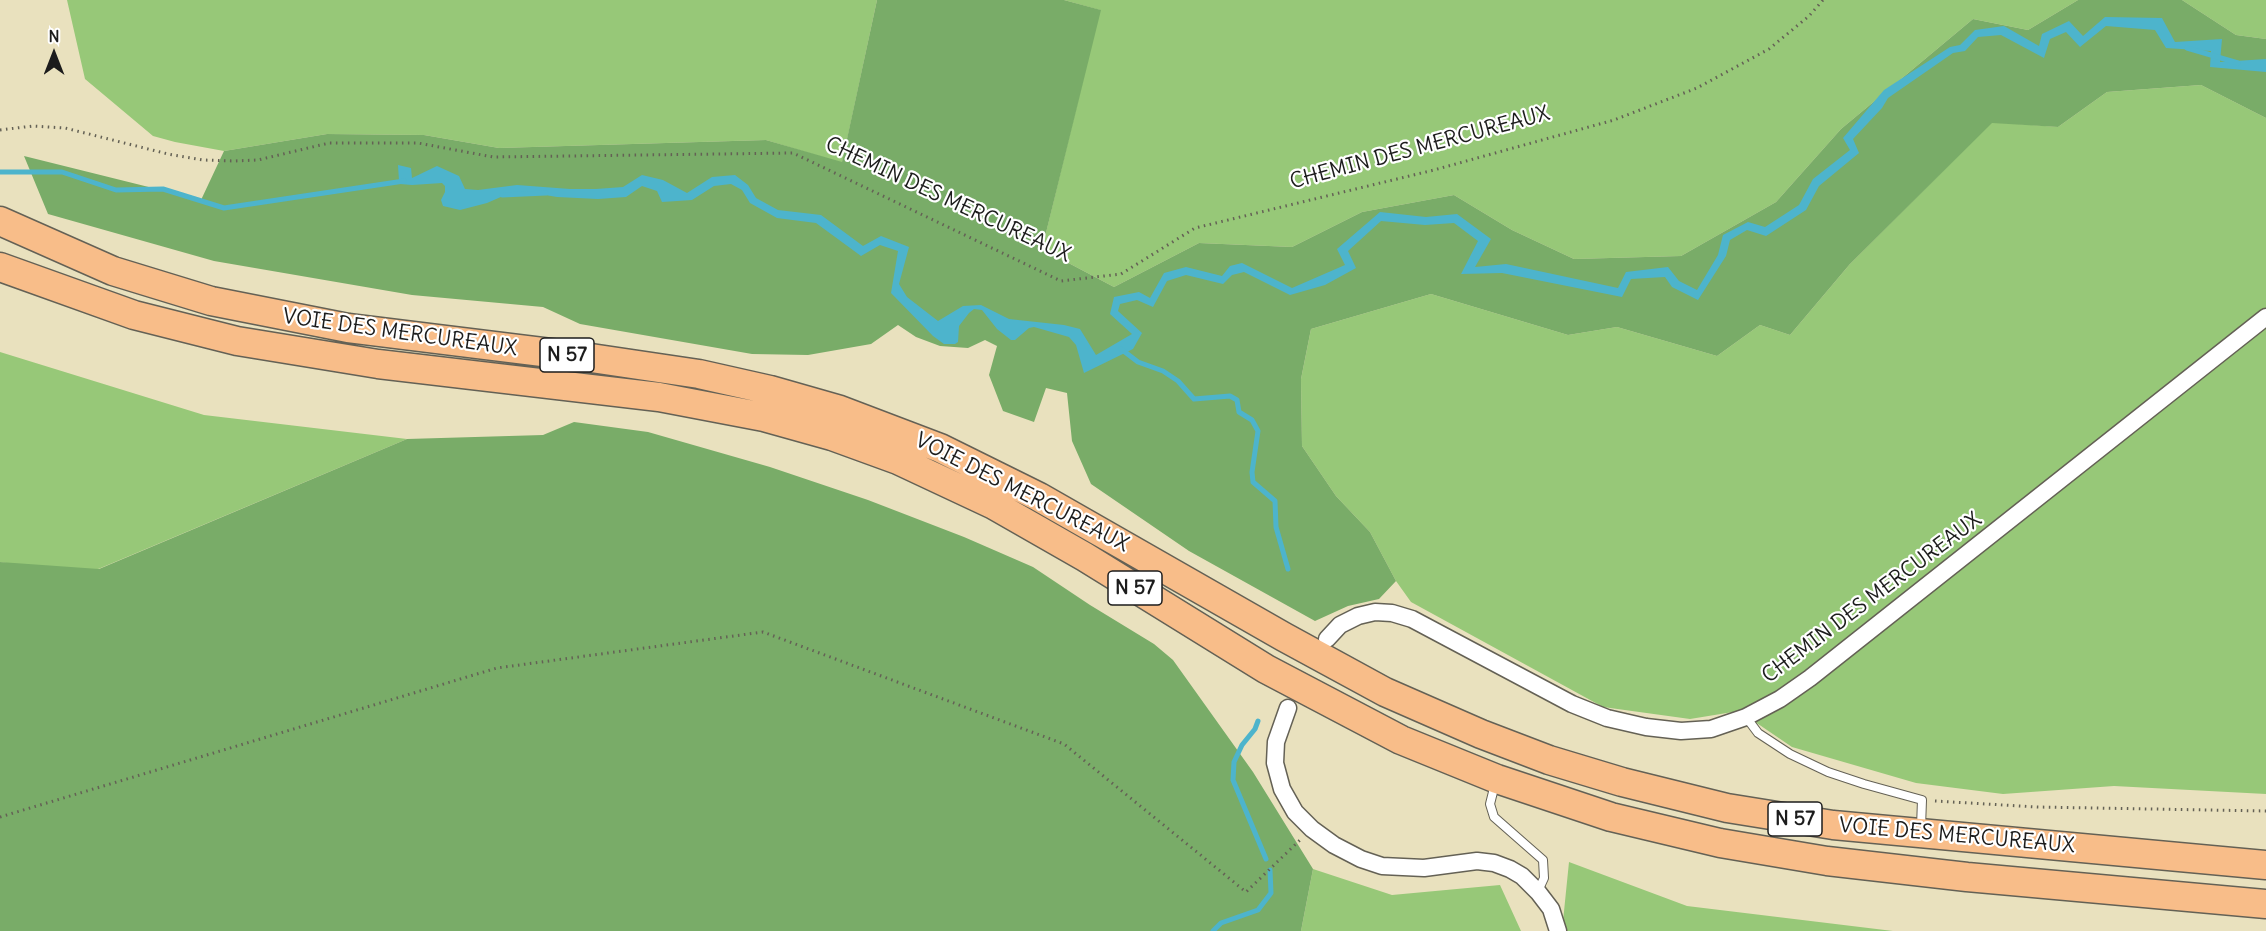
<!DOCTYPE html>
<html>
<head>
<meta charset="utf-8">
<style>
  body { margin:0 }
  #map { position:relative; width:2266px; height:931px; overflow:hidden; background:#e9e1be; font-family:Delius,sans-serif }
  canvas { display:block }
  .north { position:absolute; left:24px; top:24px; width:60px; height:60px; -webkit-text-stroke:4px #fff; paint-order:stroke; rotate:0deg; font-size:16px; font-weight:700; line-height:24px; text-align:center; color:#1c1c1c }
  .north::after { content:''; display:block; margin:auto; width:21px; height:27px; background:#1c1c1c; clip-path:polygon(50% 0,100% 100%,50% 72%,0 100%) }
</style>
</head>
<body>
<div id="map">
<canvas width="2266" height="931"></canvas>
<div class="north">N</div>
</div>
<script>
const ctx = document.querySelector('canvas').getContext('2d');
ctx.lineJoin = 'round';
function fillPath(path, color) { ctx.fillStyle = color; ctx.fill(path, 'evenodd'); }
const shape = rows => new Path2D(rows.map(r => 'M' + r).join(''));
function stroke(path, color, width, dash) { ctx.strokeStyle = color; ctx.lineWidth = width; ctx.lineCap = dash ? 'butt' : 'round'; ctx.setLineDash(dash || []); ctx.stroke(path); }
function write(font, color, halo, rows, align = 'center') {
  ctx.font = font + ' Delius,sans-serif'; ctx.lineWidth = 4.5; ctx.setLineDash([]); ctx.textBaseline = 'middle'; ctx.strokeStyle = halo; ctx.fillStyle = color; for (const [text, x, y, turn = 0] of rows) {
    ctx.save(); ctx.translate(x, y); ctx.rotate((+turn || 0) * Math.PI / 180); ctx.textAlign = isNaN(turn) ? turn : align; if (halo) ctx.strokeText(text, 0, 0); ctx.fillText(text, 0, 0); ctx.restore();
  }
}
fillPath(shape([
  [67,0,877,0,842,163,766,140,499,148,424,135,327,134,224,151,175,142,153,136,85,79],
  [1064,0,2078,0,2028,30,1973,19,1841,129,1776,202,1681,256,1574,259,1512,230,1454,195,1362,212,1292,247,1199,243,1114,287,1042,249,1100,10],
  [2182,0,2266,0,2266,39,2236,35],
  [2201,85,2266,118,2266,794,2114,786,2003,794,1916,783,1792,747,1739,711,1690,719,1603,707,1411,602,1396,581,1370,532,1336,496,1302,446,1301,379,1311,329,1431,294,1568,335,1617,327,1717,356,1760,325,1790,335,1850,264,1992,122,2058,127,2107,92],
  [0,352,204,415,407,439,84,575,0,562],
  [1569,862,1687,906,1893,931,1562,931],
  [1313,869,1392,895,1500,885,1521,931,1301,931]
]), '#97c878');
fillPath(shape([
  [877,0,1064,0,1101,10,1042,249,1114,287,1199,243,1292,247,1362,212,1454,195,1512,230,1574,259,1681,256,1776,202,1841,129,1973,19,2028,30,2078,0,2182,0,2236,35,2266,39,2266,118,2201,85,2107,92,2058,127,1992,123,1850,264,1790,335,1760,325,1717,356,1617,327,1568,335,1431,294,1311,329,1301,379,1302,446,1336,496,1370,532,1396,581,1379,599,1348,606,1315,621,1189,551,1091,484,1072,441,1067,393,1046,388,1034,422,1003,411,989,375,997,346,985,340,968,348,940,346,916,337,898,325,871,344,808,355,752,354,580,324,543,307,412,295,214,261,48,214,24,156,201,200,224,151,327,134,424,135,499,148,766,140,842,162],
  [574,422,648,432,770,467,868,500,964,537,1033,567,1090,605,1154,644,1173,660,1253,772,1313,869,1301,931,0,931,0,562,99,569,407,439,543,435]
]), '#79ac68');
fillPath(shape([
  [2105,17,2162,18,2175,42,2222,39,2220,62,2266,59,2266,72,2210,67,2211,51,2166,48,2155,30,2106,26,2080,47,2066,32,2050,39,2044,58,2001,35,1978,37,1965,51,1953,53,1888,98,1882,108,1853,139,1859,153,1819,186,1806,210,1766,236,1747,230,1730,240,1726,256,1698,300,1672,287,1665,277,1631,279,1622,297,1502,273,1461,274,1478,241,1454,223,1425,225,1381,221,1348,251,1356,268,1325,285,1290,295,1244,272,1232,275,1223,284,1186,275,1167,281,1153,307,1137,300,1120,304,1118,311,1142,333,1133,349,1084,373,1076,345,1069,337,1034,327,1029,328,1015,340,1011,340,997,329,982,310,974,309,969,313,959,326,958,342,955,344,944,344,933,336,891,293,898,251,880,245,861,256,816,223,777,218,750,203,742,190,731,184,714,186,692,200,662,202,657,191,642,186,626,197,598,199,557,197,533,193,510,193,487,203,460,210,443,206,441,200,445,192,445,186,442,183,412,185,400,184,399,181,398,165,411,168,412,178,437,166,459,176,465,189,478,190,517,185,570,189,596,189,623,187,642,175,663,180,687,193,712,177,735,175,748,185,756,198,778,210,821,215,863,246,881,236,909,247,899,284,907,297,938,321,963,306,981,305,1009,319,1064,325,1080,329,1096,355,1132,334,1110,314,1114,297,1139,292,1150,298,1164,273,1186,267,1222,276,1230,266,1242,263,1292,288,1345,265,1337,249,1380,212,1426,217,1457,214,1491,239,1475,267,1506,264,1618,288,1626,272,1668,267,1679,281,1697,290,1718,255,1723,235,1748,222,1765,227,1799,205,1813,179,1850,150,1843,138,1884,90,1950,47,1960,45,1975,30,2004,26,2039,46,2042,34,2069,21,2083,36]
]), '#4db4cc');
stroke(shape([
  [2187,48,2238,63],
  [0,172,62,172,116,190,163,189,224,208,404,181],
  [502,195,546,193],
  [1121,349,1138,362,1163,371,1178,381,1194,399,1230,396,1237,400,1239,412,1252,420,1258,431,1252,472,1253,482,1275,501,1276,527,1288,569],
  [1258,721,1255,729,1242,745,1234,762,1233,780,1266,859],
  [1213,931,1221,923,1258,910,1271,893,1270,870]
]), '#4db4cc', 5);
const service = shape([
  [1746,717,1758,733,1790,754,1828,772,1864,784,1922,800,1921,827],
  [1495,784,1490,804,1494,817,1543,860,1544,878,1538,891]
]);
const minor = shape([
  [1327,639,1340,625,1358,616,1375,612,1392,613,1412,619,1572,704,1607,718,1646,727,1681,731,1711,729,1746,717,1780,699,1810,678,2266,317],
  [1288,708,1276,742,1275,763,1282,789,1295,812,1312,829,1334,845,1361,859,1382,866,1424,868,1477,861,1494,863,1510,869,1522,876,1538,892,1551,909,1558,931]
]);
const trunk = shape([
  [0,221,113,271,211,301,348,328,591,358,699,374,770,390,840,410,940,448,1039,497,1284,637,1385,692,1481,734,1549,760,1622,782,1727,808,1833,825,2266,865],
  [0,267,134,315,237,341,378,364,659,397,764,417,832,436,898,460,994,505,1085,557,1266,669,1401,740,1497,779,1611,817,1720,843,1827,861,1967,877,2266,904]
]);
stroke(service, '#646155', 10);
stroke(minor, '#646155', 19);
stroke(trunk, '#646155', 31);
stroke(shape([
  [0,130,33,126,65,128,168,154,203,160,234,161,258,160,329,143,418,143,493,157,793,153,1061,281,1121,274,1195,228,1434,170,1614,120,1697,88,1769,49,1809,16,1823,0],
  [1935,801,2037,807,2266,811],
  [0,817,497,668,763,632,1064,744,1246,892,1300,840]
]), '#646155', 3, [1.5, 4.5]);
stroke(service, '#fff', 8);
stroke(minor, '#fff', 16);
stroke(trunk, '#f8bd89', 28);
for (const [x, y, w] of [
  [567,355,54],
  [1135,588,54],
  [1795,819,54]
]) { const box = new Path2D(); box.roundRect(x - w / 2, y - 17, w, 34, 4.5); ctx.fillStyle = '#fff'; ctx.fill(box); stroke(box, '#1c1c1c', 1.5); }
write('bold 20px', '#1c1c1c', null, [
  ["N 57",567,355],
  ["N 57",1135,588],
  ["N 57",1795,819]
]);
write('21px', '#1c1c1c', '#fff', [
  ["CHEMIN DES MERCUREAUX",1420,148,-15],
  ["CHEMIN DES MERCUREAUX",948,200,25],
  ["VOIE DES MERCUREAUX",400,333,8],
  ["VOIE DES MERCUREAUX",1022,493,27],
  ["CHEMIN DES MERCUREAUX",1872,598,-37],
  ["VOIE DES MERCUREAUX",1957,836,5]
]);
</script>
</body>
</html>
